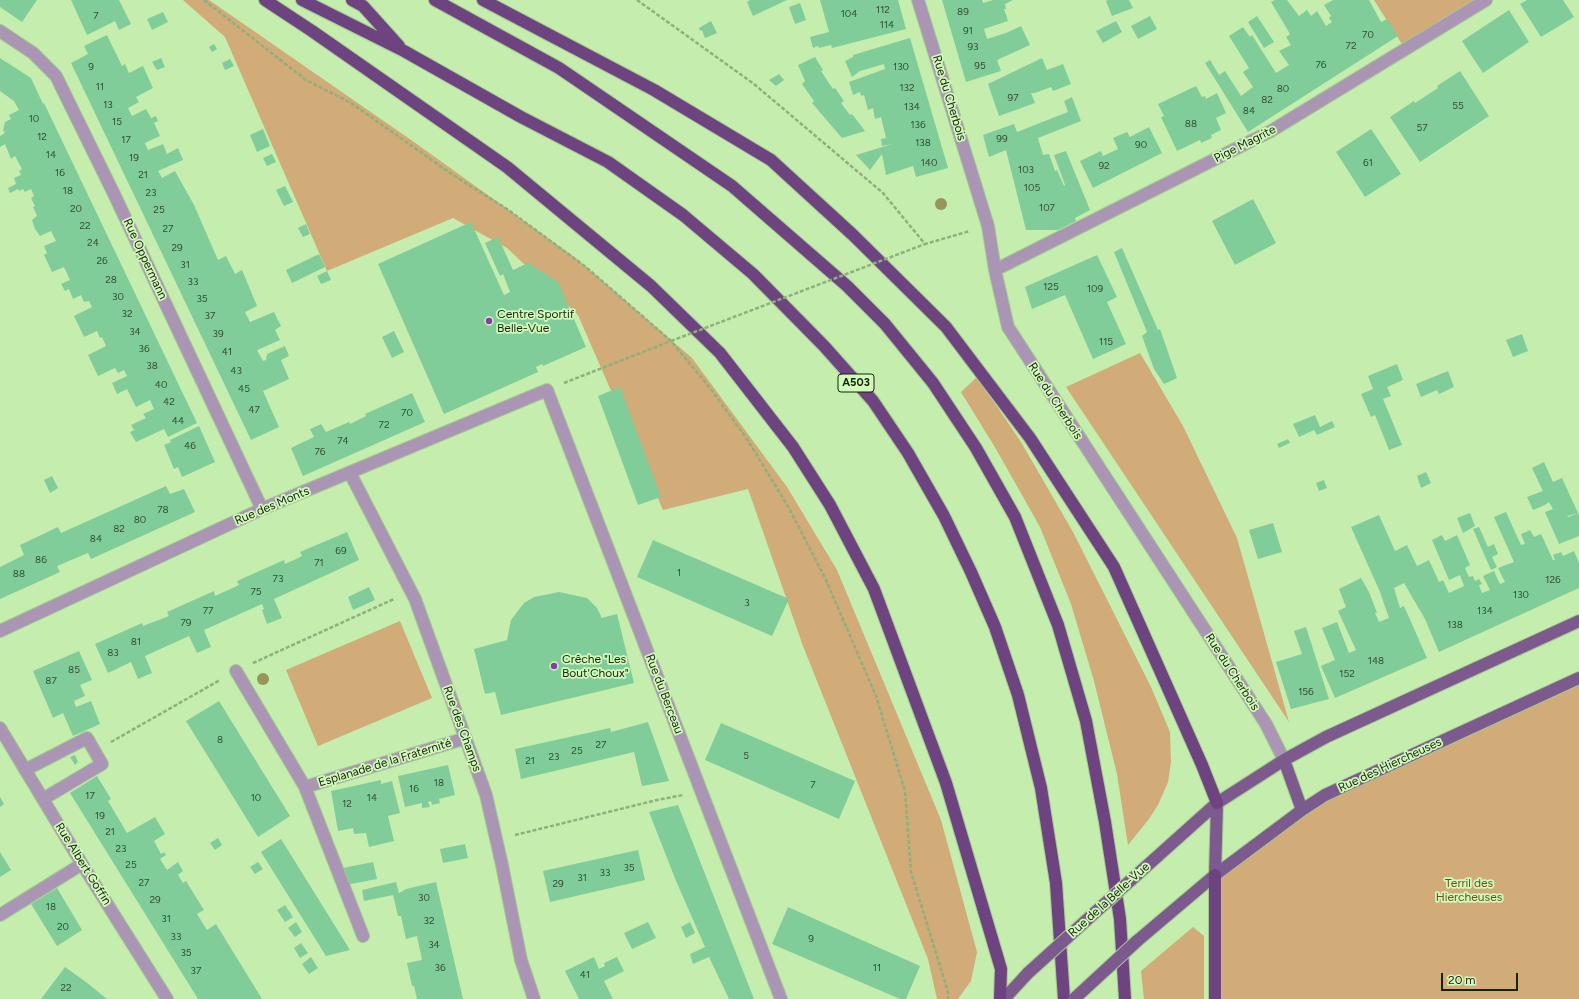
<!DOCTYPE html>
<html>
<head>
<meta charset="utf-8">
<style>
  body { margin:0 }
  #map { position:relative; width:1579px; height:999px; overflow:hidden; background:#c5edae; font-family:Figtree,sans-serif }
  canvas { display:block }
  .scale { position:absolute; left:1441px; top:973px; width:77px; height:18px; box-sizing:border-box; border:2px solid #15230c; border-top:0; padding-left:5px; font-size:12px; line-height:14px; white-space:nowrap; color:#15230c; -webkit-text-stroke:3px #d2fabb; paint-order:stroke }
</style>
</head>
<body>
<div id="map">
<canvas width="1579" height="999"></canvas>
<div class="scale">20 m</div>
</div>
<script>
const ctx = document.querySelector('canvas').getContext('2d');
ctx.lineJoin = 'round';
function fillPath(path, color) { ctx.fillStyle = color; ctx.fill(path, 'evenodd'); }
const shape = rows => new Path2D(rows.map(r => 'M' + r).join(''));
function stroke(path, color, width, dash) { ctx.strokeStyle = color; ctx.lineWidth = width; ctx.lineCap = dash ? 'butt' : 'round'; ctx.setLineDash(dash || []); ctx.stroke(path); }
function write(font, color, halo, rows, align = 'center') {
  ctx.font = font + ' Figtree,sans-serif'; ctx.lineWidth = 3.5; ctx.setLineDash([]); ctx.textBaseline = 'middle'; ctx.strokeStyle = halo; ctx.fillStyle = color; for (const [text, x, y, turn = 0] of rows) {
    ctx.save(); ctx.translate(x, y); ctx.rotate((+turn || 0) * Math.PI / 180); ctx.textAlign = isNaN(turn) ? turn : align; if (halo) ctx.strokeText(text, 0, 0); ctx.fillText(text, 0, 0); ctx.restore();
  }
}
fillPath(shape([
  [183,0,209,0,414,142,577,259,692,358,787,487,837,570,941,820,977,952,971,981,958,999,937,999,928,959,803,646,748,489,663,510,578,315,507,248,453,218,327,271,225,37],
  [1374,0,1486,0,1405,49],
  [1140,353,1183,426,1237,538,1289,722,1066,387],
  [977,377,1021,442,1073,532,1151,687,1170,732,1171,762,1168,782,1158,805,1149,819,1128,845,1117,774,1094,681,1071,604,1040,527,996,449,961,392],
  [400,621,432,698,318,746,286,670],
  [1579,678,1579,999,1215,999,1215,875,1302,810],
  [1193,927,1204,936,1204,999,1144,999,1141,971]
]), '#d1ab78');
fillPath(shape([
  [0,0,37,0,22,22,0,7],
  [71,0,119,0,131,24,119,30,115,21,87,35],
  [750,0,787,0,753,16,747,2],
  [820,0,898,0,906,29,832,48,831,45,819,48,818,46,813,48,810,37,829,32],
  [942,0,982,0,983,3,993,0,1013,0,1005,4,1006,9,1004,9,1008,21,984,29,987,39,1006,33,1021,26,1030,45,997,60,1001,71,966,82],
  [1108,0,1129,0,1133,8,1112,16,1106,1],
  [1275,0,1287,0,1299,16,1307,10,1311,16,1317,11,1326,26,1332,22,1329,18,1331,16,1324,5,1333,0,1369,0,1381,22,1387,19,1398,36,1248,132,1205,63,1210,60,1219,75,1225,71,1241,96,1253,87,1243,72,1249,68,1229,36,1243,27,1250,37,1252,35,1276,73,1289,65,1279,51,1291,45,1286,37,1290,34,1271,2],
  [1527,0,1563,0,1574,17,1541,37,1520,4],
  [800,3,806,20,795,24,789,7],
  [1509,10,1529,42,1483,73,1462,41],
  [163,12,168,22,152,30,147,19],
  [1150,16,1157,29,1138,39,1131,26],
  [1257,16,1274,42,1264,48,1248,22],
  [711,21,717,33,705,38,702,30,700,31,699,28],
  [1116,21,1122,32,1103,43,1096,31],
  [107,35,122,66,125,64,129,73,143,66,153,88,136,97,139,102,128,108,132,116,146,109,151,118,156,116,158,121,154,123,160,136,145,143,148,150,163,144,167,154,178,148,183,160,158,171,162,178,175,171,194,205,218,260,226,256,235,274,242,270,257,306,245,312,250,322,274,312,281,326,275,330,280,340,257,350,263,361,266,360,267,354,285,346,289,356,281,360,289,379,263,391,279,427,251,440,71,63,88,54,84,46],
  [910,38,948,168,916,177,913,166,886,175,882,154,870,170,856,155,892,144,882,146,881,139,886,138,881,117,875,119,873,108,868,110,864,95,861,96,860,92,853,95,849,82,885,69,884,64,860,71,852,77,845,61,853,57,853,55],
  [214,44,217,49,212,52,209,47],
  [815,57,823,70,821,71,833,89,835,88,844,101,841,103,850,115,852,114,865,131,842,138,812,103,814,101,802,84,805,81,798,65],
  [0,58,31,78,43,104,44,103,197,423,168,437,164,429,136,442,130,432,134,430,131,425,146,418,143,414,154,409,150,400,136,407,127,389,117,394,112,383,127,376,124,370,118,373,115,368,98,376,88,355,106,346,102,337,100,338,97,331,84,337,74,316,92,307,89,301,84,302,81,295,73,299,69,289,65,291,61,284,70,280,64,267,52,272,44,255,47,253,44,246,56,241,51,231,40,236,35,229,32,220,37,216,33,207,35,206,31,198,34,196,31,189,25,192,23,189,19,191,18,189,10,193,8,188,16,184,14,178,21,175,19,171,22,169,15,156,11,159,5,144,0,147,0,136,5,133,3,130,5,122,11,119,9,115,19,110,14,101,0,91],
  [161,58,165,67,157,70,152,62],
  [1042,58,1047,70,1063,64,1071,84,1053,91,1051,87,1035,93,1031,93,1035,103,999,116,988,84],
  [230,59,234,66,225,70,222,63],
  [1460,71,1489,116,1420,162,1390,117,1414,101,1415,103,1438,88,1437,86],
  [779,74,784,80,776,86,769,80],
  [1196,86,1202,97,1205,96,1206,99,1217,93,1226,113,1216,118,1221,130,1211,135,1212,138,1201,143,1200,140,1177,151,1161,117,1164,116,1158,104],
  [1072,97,1081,121,1038,138,1043,155,1049,154,1055,171,1057,170,1064,186,1065,185,1054,155,1066,151,1090,210,1075,218,1076,221,1058,230,1026,230,1006,150,989,157,983,135,1014,124,1017,132,1068,112,1064,101],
  [1149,127,1162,153,1093,188,1080,161,1101,151,1103,156,1118,149,1113,138,1127,132,1130,137],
  [263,129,270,146,257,152,250,135],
  [1371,129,1401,174,1365,197,1336,152],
  [272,154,276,162,267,166,263,158],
  [285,186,293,202,284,206,276,190],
  [1253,199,1276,243,1235,265,1212,221],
  [471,222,504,295,510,292,503,274,500,276,485,243,498,237,513,270,530,262,531,265,558,282,586,347,543,366,542,364,536,367,538,372,444,414,378,264],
  [306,224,310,234,303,237,298,228],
  [1122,248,1158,330,1160,329,1177,378,1164,384,1154,369,1142,336,1147,332,1114,252],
  [319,254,325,267,292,283,286,270],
  [1097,255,1117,297,1107,302,1126,344,1093,359,1065,295,1032,309,1025,287],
  [327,271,331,280,321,284,317,276],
  [394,331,404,352,392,358,382,337],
  [1522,334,1528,351,1513,357,1506,340],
  [1397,364,1403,380,1387,387,1391,396,1383,399,1402,445,1389,450,1375,415,1371,417,1361,394,1373,389,1368,376],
  [1448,371,1454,387,1439,394,1437,390,1421,397,1416,384],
  [620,387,661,497,638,505,598,396],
  [412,393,425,422,303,476,291,448,314,437,310,429,321,424,326,432,349,422,350,424,366,416,365,414],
  [1315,415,1320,427,1332,421,1335,427,1317,435,1314,430,1299,437,1293,424],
  [199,426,215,462,182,477,178,467,174,469,164,445,171,442,170,440],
  [1288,439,1290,443,1279,448,1277,444],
  [1544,462,1553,482,1562,478,1578,513,1567,516,1568,517,1578,513,1579,515,1579,536,1559,544,1545,512,1553,509,1549,502,1545,505,1533,510,1527,497,1543,491,1532,468],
  [1426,472,1431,483,1421,488,1417,476],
  [52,476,58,488,50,493,44,480],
  [1324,480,1327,488,1319,491,1316,483],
  [166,486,170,494,184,489,195,512,91,559,88,553,57,566,60,572,0,599,0,567,24,555,20,545,58,527,61,533],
  [1506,512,1521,545,1525,544,1521,534,1530,530,1534,537,1541,534,1553,560,1555,560,1553,555,1561,552,1563,556,1574,551,1579,563,1579,588,1439,652,1425,619,1404,583,1394,588,1400,608,1404,606,1427,658,1335,698,1321,666,1335,660,1322,628,1337,622,1349,653,1356,650,1338,611,1346,607,1339,589,1361,578,1369,592,1377,613,1375,613,1379,622,1389,618,1380,592,1351,527,1379,515,1395,551,1407,545,1417,566,1429,560,1439,582,1443,580,1449,593,1464,586,1460,575,1449,580,1432,540,1442,535,1445,541,1457,535,1470,565,1465,568,1469,577,1473,576,1475,581,1479,579,1482,584,1479,585,1482,593,1490,590,1483,576,1494,571,1500,584,1505,582,1498,568,1514,562,1494,517],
  [1470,513,1475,526,1463,533,1457,518],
  [1273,523,1282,552,1258,559,1249,530],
  [1479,527,1488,547,1494,544,1498,554,1492,557,1497,567,1491,570,1473,529],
  [347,532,359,560,274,599,282,618,267,624,262,610,264,609,262,604,204,630,211,647,197,653,189,636,145,656,152,673,138,679,131,662,108,673,95,644,142,623,143,626,169,616,167,612,214,591,215,596,239,585,237,581,284,560,285,564,294,560,302,556,300,552],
  [653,540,789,599,772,636,637,577],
  [369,587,375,600,353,610,348,597],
  [559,592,587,598,597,608,601,616,601,618,617,614,634,683,501,715,495,692,485,694,474,649,507,640,511,620,524,603,534,597],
  [1306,627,1329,699,1291,709,1276,662,1302,654,1294,631],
  [79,651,92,680,80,685,85,696,74,701,76,707,91,701,100,724,73,736,63,713,53,718,33,671],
  [219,701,290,816,258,837,186,721],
  [648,722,669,781,642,786,634,752,521,779,515,749,610,728,611,732],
  [721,723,855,781,839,819,705,760],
  [75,755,78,762,75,765,70,757],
  [448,765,455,795,439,799,440,803,432,805,431,801,428,802,430,807,422,808,422,803,405,807,398,776],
  [97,776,111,799,108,801,127,833,155,817,165,834,154,841,161,854,164,852,166,855,160,859,167,870,178,862,183,871,178,875,183,883,186,881,204,910,197,914,207,930,216,924,262,999,198,999,70,793],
  [381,780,381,784,392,781,400,813,388,816,394,841,369,847,366,833,354,834,353,828,338,831,331,791],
  [0,797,4,804,0,807],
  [678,805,754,999,729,999,709,957,693,964,690,954,705,947,676,881,649,812],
  [218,838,222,845,215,850,210,843],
  [281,839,350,950,326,956,261,852],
  [465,844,468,858,443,863,440,849],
  [638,850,645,880,550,902,543,871],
  [0,852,11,870,0,877],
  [258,862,263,869,255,874,250,867],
  [373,862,377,879,346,885,343,868],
  [396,882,399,893,406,889,436,882,463,999,417,999,414,986,412,986,407,963,422,960,417,936,406,939,401,916,398,916,393,895,364,901,362,890],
  [57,888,82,930,57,946,31,904],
  [285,905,293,917,285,922,277,910],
  [788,907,920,966,906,999,900,999,772,944],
  [296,922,302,932,295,937,288,928],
  [648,922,656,938,632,949,624,933],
  [690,922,695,933,686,938,681,927],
  [301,943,308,953,300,958,294,948],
  [311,957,318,968,309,974,302,964],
  [594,957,599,969,605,966,604,963,617,957,624,971,604,981,613,999,579,999,565,971],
  [65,967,86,982,107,999,41,999]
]), '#80cd9a');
const minor = shape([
  [918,0,988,226,995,270,1008,327,1266,724,1284,760],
  [0,31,33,53,56,76,114,194,262,509],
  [995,270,1271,131,1486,0],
  [350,473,415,599,486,795,502,865,521,960,534,999],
  [0,631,262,509,547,390,781,999],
  [236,671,305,787],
  [0,728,82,864,167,999],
  [25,770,87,738,102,764,43,799],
  [0,915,82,864],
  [363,936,305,787,466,738]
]);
const major = shape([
  [1284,760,1302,810],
  [1215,875,1217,803],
  [1131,880,1217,803,1284,760,1326,737,1579,621],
  [1137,941,1215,875,1302,810,1325,795,1579,678],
  [1004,999,1028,973]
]);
const highway = shape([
  [265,0,312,31,507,167,651,286,720,353,793,447,830,505,874,589,946,783,1001,969,1000,999],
  [302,0,404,51,521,117,608,162,683,215,753,274,824,346,873,401,908,453,944,516,971,572,995,627,1018,695,1041,788,1056,883,1064,999],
  [352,0,363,6,399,46],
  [435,0,559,68,732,186,847,286,885,324,933,383,976,448,1015,517,1058,625,1086,721,1105,822,1120,919,1125,999],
  [483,0,654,90,771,160,853,235,946,327,1030,438,1114,567,1202,765,1217,803],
  [1215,875,1215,999]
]);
stroke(minor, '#a5c991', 14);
stroke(major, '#a5c991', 14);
stroke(highway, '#a5c991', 14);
stroke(shape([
  [204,0,306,80,351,103,453,175,507,209,586,267,671,341,710,388,747,439,789,508,826,580,876,696,905,791,911,872,948,992,948,999],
  [637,0,754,84,883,193,925,244,970,231],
  [564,383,671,341],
  [253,663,394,599],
  [111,742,220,680],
  [515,835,657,800,683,795]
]), '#8fb07d', 2.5, [4, 2]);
stroke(minor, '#aa96b4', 12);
stroke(major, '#7d5a8e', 12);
stroke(highway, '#6d4380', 12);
const majorBridge = shape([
  [1028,973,1131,880],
  [1074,999,1137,941]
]);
stroke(majorBridge, '#a5c991', 14, []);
stroke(shape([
  [671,341,925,244]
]), '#8fb07d', 2.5, [4, 2]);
stroke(majorBridge, '#7d5a8e', 12);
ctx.fillStyle = '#96955c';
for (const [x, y] of [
  [941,204],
  [263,679]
]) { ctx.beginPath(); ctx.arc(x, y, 6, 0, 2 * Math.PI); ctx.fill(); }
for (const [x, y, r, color] of [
  [489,321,4,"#893bab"],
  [554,666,4,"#893bab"]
]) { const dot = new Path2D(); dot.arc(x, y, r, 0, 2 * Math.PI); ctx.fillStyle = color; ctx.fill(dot); stroke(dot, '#d2fabb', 1.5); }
write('10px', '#304e30', null, [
  ["112",883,10],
  ["89",963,12],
  ["104",849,14],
  ["7",96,16],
  ["114",887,25],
  ["91",968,31],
  ["70",1368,35],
  ["72",1351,46],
  ["93",973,47],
  ["76",1321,65],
  ["95",980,66],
  ["9",91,67],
  ["130",901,67],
  ["11",100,87],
  ["132",907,88],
  ["80",1283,89],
  ["97",1013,98],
  ["82",1267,100],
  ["13",108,105],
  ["55",1458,106],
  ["134",912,107],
  ["84",1249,111],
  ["10",34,119],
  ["15",117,122],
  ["88",1191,124],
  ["136",918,125],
  ["57",1422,128],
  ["12",42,137],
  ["99",1002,139],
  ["17",126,140],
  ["138",923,143],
  ["90",1141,145],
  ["14",51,155],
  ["19",134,158],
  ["140",929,163],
  ["61",1368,163],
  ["92",1104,166],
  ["103",1026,170],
  ["16",60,173],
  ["21",143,175],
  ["105",1032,188],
  ["18",68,191],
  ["23",151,193],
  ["107",1047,208],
  ["20",76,209],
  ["25",159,210],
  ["22",85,226],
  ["27",168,229],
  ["24",93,243],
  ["29",177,248],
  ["26",102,261],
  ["31",185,265],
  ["28",111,280],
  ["33",193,282],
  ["125",1051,287],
  ["109",1095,289],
  ["30",118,297],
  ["35",202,299],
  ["32",127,314],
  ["37",210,316],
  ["34",135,332],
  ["39",218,334],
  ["115",1106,342],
  ["36",144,349],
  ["41",227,352],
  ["38",152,366],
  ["43",236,371],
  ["40",161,385],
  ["45",244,389],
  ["42",169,402],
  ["47",254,410],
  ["70",407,413],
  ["44",178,421],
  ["72",384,425],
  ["74",343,441],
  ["46",190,446],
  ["76",320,452],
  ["78",163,510],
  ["80",140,520],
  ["82",119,529],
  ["84",96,539],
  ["69",341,551],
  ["86",41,560],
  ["71",319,563],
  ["1",679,573],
  ["88",19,574],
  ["73",278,579],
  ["126",1553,580],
  ["75",256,592],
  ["130",1521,595],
  ["3",747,603],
  ["77",208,611],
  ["134",1485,611],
  ["79",186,623],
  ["138",1455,625],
  ["81",136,642],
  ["83",113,653],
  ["148",1376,661],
  ["85",74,670],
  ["152",1347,674],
  ["87",51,681],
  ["156",1306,692],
  ["8",220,740],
  ["27",601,745],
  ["25",577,751],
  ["5",746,756],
  ["23",554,757],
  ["21",530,761],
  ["18",439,783],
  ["7",813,785],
  ["16",414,789],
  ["17",90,796],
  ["10",256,798],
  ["14",372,798],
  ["12",347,804],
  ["19",100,816],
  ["21",110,832],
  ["23",121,849],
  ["25",131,865],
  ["35",629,868],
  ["33",605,873],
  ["31",582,878],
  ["27",144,883],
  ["29",558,884],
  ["30",424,898],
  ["29",155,900],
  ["18",51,907],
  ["31",166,919],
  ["32",429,921],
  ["20",63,927],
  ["33",176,937],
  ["9",811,939],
  ["34",434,945],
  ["35",186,953],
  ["36",440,968],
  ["11",877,968],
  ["37",196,971],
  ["41",585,975],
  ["22",66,988]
]);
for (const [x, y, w] of [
  [856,383,36]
]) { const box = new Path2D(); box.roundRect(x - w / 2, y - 9, w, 18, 3); ctx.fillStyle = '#d2fabb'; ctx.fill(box); stroke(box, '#15230c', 1); }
write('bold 11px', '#15230c', null, [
  ["A503",856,383]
]);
write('12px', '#15230c', '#d2fabb', [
  ["Rue du Cherbois",949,98,73],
  ["Pige Magrite",1245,144,-27],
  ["Rue Oppermann",145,259,65],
  ["Rue du Cherbois",1055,401,57],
  ["Rue des Monts",272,506,-23],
  ["Rue du Cherbois",1232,672,57],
  ["Rue du Berceau",664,694,69],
  ["Rue des Champs",462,729,70],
  ["Esplanade de la Fraternité",385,763,-17],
  ["Rue des Hiercheuses",1390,765,-25],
  ["Rue Albert Goffin",83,864,58],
  ["Rue de la Belle-Vue",1109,900,-42]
]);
write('12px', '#15230c', '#d2fabb', [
  ["Centre Sportif",497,314],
  ["Belle-Vue",497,328],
  ["Crêche \"Les",562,659],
  ["Bout'Choux\"",562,673]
], 'left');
write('12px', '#6f4d18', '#d2fabb', [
  ["Terril des",1469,883],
  ["Hiercheuses",1469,897]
]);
</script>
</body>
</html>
